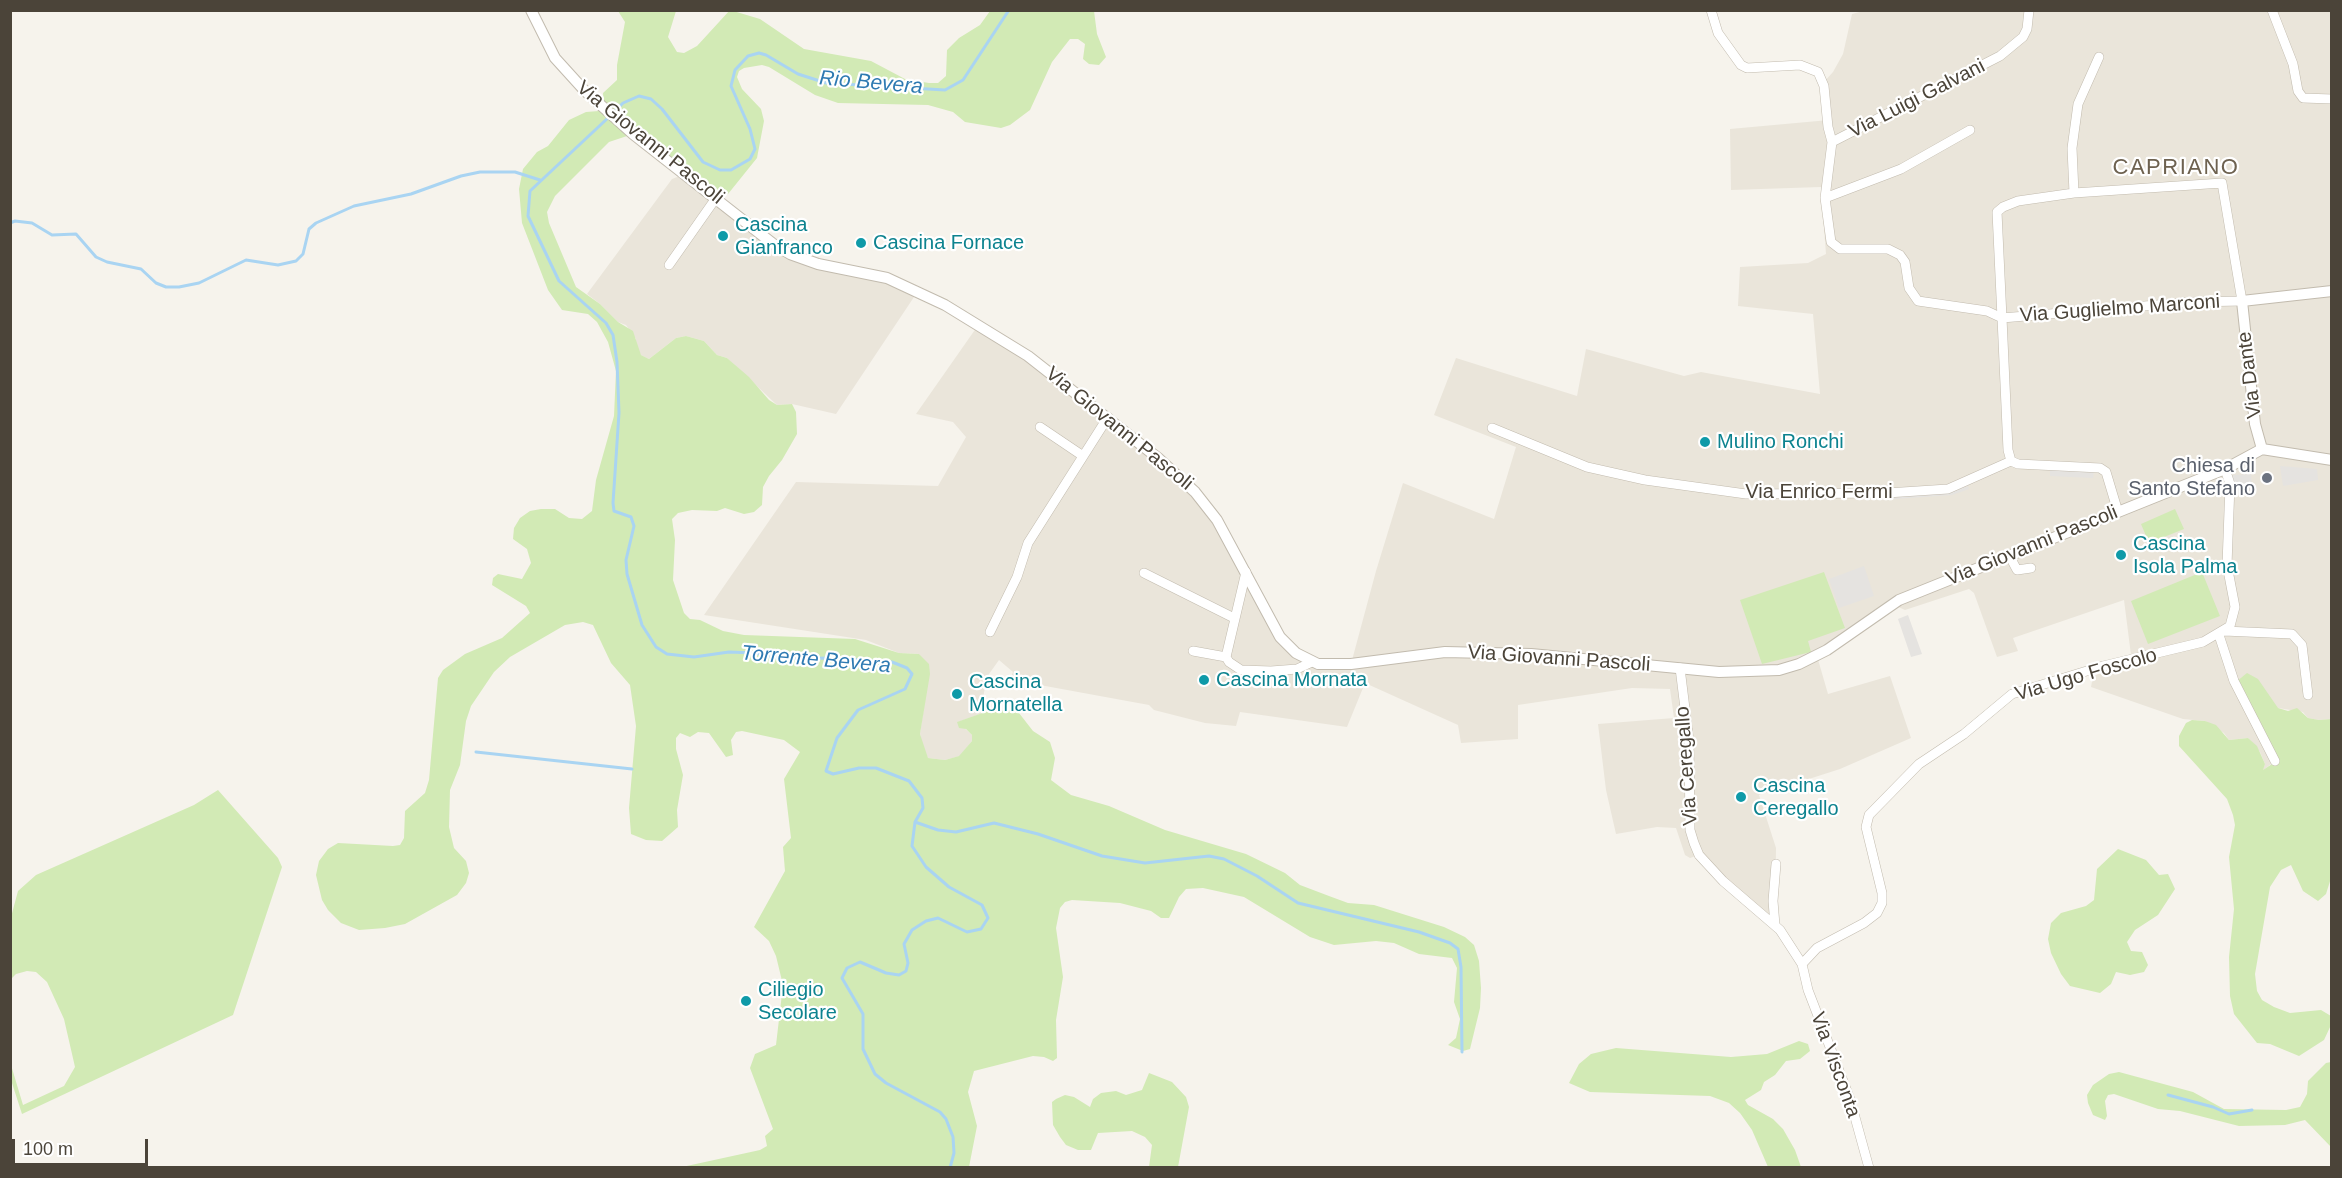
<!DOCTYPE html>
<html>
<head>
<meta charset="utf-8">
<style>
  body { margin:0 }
  #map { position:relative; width:2342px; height:1178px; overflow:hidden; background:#f6f3ec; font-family:Helvetica,sans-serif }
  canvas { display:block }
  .frame { position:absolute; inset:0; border:12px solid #4b4439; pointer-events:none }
  .scale { position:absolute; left:12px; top:1139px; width:136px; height:27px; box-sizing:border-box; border:3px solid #4b4439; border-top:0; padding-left:8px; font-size:18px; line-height:21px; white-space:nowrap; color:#4b4439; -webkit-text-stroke:4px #fff; paint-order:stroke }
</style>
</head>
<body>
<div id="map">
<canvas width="2342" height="1178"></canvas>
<div class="frame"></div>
<div class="scale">100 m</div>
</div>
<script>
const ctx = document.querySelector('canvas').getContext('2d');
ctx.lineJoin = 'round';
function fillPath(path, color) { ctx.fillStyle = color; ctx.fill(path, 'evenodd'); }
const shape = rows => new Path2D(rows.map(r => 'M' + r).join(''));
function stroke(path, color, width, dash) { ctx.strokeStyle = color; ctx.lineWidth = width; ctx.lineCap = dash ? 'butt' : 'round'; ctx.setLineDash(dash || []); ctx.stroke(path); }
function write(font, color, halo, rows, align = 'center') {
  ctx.font = font + ' Helvetica,sans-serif'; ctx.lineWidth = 4.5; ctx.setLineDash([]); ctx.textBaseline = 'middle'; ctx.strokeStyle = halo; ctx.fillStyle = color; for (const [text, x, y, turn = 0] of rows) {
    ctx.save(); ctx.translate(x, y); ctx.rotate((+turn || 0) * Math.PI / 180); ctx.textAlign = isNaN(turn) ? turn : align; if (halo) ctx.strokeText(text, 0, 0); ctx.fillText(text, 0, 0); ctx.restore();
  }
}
fillPath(shape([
  [1867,10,2331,11,2331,719,2319,720,2308,718,2303,712,2278,708,2275,761,2262,771,2265,764,2260,752,2248,738,2229,740,2224,733,2205,721,2183,719,2091,687,2093,676,2120,667,2119,659,2131,655,2124,600,2013,638,2018,651,1997,657,1974,593,1969,589,1905,610,1892,604,1817,656,1828,694,1890,676,1911,738,1840,769,1759,795,1776,848,1775,925,1699,855,1690,858,1685,855,1676,828,1657,827,1616,834,1606,790,1598,724,1674,718,1670,689,1632,688,1518,705,1518,739,1461,743,1458,725,1365,683,1347,727,1240,712,1236,726,1205,723,1154,710,1149,705,1018,681,1011,677,1013,672,999,660,989,674,984,692,983,713,958,722,972,735,972,741,960,756,945,760,928,758,923,751,920,734,926,693,919,654,899,653,866,640,704,615,796,482,938,486,966,437,953,422,916,414,979,324,1195,492,1274,627,1303,658,1351,664,1376,571,1403,483,1494,519,1516,447,1434,415,1456,358,1577,396,1586,349,1684,376,1701,372,1820,394,1813,314,1738,306,1740,267,1808,263,1826,254,1821,187,1731,190,1730,129,1829,120,1823,83,1833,72,1843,54,1852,14],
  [685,174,780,249,918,291,836,414,792,404,777,405,727,358,717,355,704,341,686,336,676,338,649,359,641,355,636,348,636,339,626,325,618,322,600,304,587,294,672,179]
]), '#eae5da');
fillPath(shape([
  [730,10,760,19,804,49,871,61,905,79,929,83,938,83,946,76,947,50,959,38,980,25,990,11,1094,11,1097,34,1106,57,1099,65,1089,64,1083,59,1085,44,1078,39,1070,39,1052,62,1030,110,1010,125,1001,128,965,122,953,112,928,105,838,103,815,95,769,67,762,65,744,68,739,71,737,77,742,89,761,109,764,121,757,158,728,194,720,196,633,134,609,142,555,196,547,212,549,223,576,287,600,304,618,322,633,331,641,355,649,359,676,338,686,336,704,341,717,355,727,358,749,377,769,400,777,405,792,404,796,412,797,434,782,460,769,476,763,487,762,505,754,512,744,514,725,508,717,511,692,510,678,513,672,519,675,540,673,580,684,613,690,619,700,620,723,631,744,635,855,639,899,653,919,654,929,664,930,674,920,734,928,758,945,760,959,756,972,741,972,735,966,729,959,728,957,722,988,711,1010,710,1019,713,1033,731,1050,742,1055,758,1051,780,1071,795,1109,806,1165,830,1246,854,1285,873,1300,885,1329,896,1348,903,1374,905,1444,927,1465,937,1474,945,1479,961,1481,988,1480,1008,1470,1049,1463,1051,1448,1045,1456,1038,1460,1019,1454,1002,1457,968,1452,958,1419,954,1394,943,1376,941,1334,945,1310,937,1244,897,1203,888,1186,889,1179,897,1169,918,1161,918,1151,911,1120,903,1072,900,1065,902,1060,908,1056,928,1063,977,1056,1020,1057,1058,1053,1061,1044,1057,1033,1056,974,1071,968,1092,977,1126,969,1167,682,1167,760,1150,767,1146,765,1136,773,1129,750,1068,755,1054,776,1045,783,985,776,956,769,941,754,927,785,871,783,847,791,838,784,779,800,752,784,740,742,731,736,732,731,740,733,755,726,757,709,733,698,732,690,737,680,733,676,738,676,749,683,775,677,810,678,827,662,841,646,840,631,834,629,808,636,726,630,685,611,663,593,625,583,622,565,625,510,657,494,672,471,706,466,721,460,765,450,790,449,827,454,848,466,861,469,873,466,883,457,895,405,924,385,928,359,930,341,923,328,910,322,900,316,875,319,861,328,849,338,843,393,846,400,845,404,838,405,811,425,793,429,780,438,678,443,670,465,654,502,638,530,613,526,606,492,585,493,578,498,574,522,579,531,563,527,549,513,539,514,528,520,518,530,511,541,509,555,509,569,518,582,519,592,511,596,480,614,416,616,371,608,342,597,322,588,314,562,310,548,290,522,223,519,189,523,169,537,152,548,146,569,120,586,112,599,111,604,106,603,93,617,80,617,65,625,22,618,11,676,11,668,37,677,52,684,53,697,46],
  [2175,509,2184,529,2149,543,2141,524],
  [1824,572,1845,628,1808,641,1811,652,1762,664,1740,600],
  [2202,572,2220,616,2148,644,2131,601],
  [2247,673,2258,679,2278,708,2288,711,2297,708,2308,718,2319,720,2331,719,2331,878,2326,894,2318,901,2303,891,2291,865,2281,870,2270,887,2255,974,2257,991,2262,1000,2274,1007,2290,1013,2321,1010,2331,1016,2331,1025,2324,1040,2299,1056,2270,1044,2257,1043,2234,1014,2230,996,2229,957,2234,909,2229,857,2235,825,2233,815,2227,799,2179,746,2179,736,2186,723,2192,720,2205,721,2216,725,2229,740,2248,738,2257,746,2265,764,2263,770,2275,762,2236,682],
  [218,790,278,858,282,867,233,1015,22,1114,11,1080,11,1065,23,1105,64,1086,75,1067,64,1019,47,982,36,972,27,971,16,974,11,979,11,917,18,891,36,875,194,805],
  [2118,849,2146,860,2159,875,2168,874,2175,889,2158,915,2135,930,2127,942,2131,951,2142,952,2148,965,2144,972,2130,975,2116,972,2111,984,2100,993,2070,986,2061,974,2051,953,2048,939,2051,923,2061,913,2086,906,2094,900,2097,869],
  [1799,1041,1808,1044,1810,1051,1800,1059,1786,1061,1775,1075,1764,1082,1761,1090,1745,1100,1748,1105,1773,1119,1783,1129,1795,1150,1801,1167,1768,1167,1752,1130,1740,1113,1729,1103,1710,1096,1590,1092,1569,1083,1579,1064,1591,1054,1616,1048,1731,1057,1767,1054],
  [2331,1062,2331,1147,2305,1120,2285,1125,2239,1126,2180,1111,2158,1109,2114,1094,2108,1095,2105,1101,2107,1116,2105,1120,2093,1115,2088,1103,2087,1095,2093,1085,2109,1074,2119,1072,2193,1092,2224,1109,2286,1110,2300,1107,2307,1094,2308,1081,2326,1063],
  [1149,1073,1172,1082,1186,1097,1189,1107,1178,1167,1149,1167,1152,1145,1145,1137,1132,1131,1098,1133,1091,1150,1078,1150,1066,1145,1060,1137,1053,1125,1052,1102,1056,1099,1065,1095,1074,1097,1090,1107,1093,1099,1101,1093,1116,1091,1126,1095,1142,1090]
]), '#d2eab5');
fillPath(shape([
  [2280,466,2317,469,2318,480,2283,486],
  [2050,468,2094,471,2093,478,2050,476],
  [2251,474,2252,492,2233,495,2233,475],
  [1968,486,1969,489,1952,495,1881,500,1881,497,1958,489],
  [1864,566,1874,596,1839,608,1829,579],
  [1908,615,1922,654,1911,657,1898,619]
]), '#e5e3e0');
stroke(shape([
  [613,113,623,103,639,96,651,99,662,109,703,162,720,170,731,170,750,159,755,149,750,129,731,86,735,70,748,56,759,53,766,55,798,74,826,83,945,90,963,80,1009,10],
  [609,117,530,191,528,216,559,281,606,323,613,335,617,362,619,413,613,503,614,511,631,517,634,526,626,560,627,574,642,625,656,647,667,654,694,657,729,652,755,653,782,659,829,658,892,662,907,668,912,674,905,689,858,710,837,738,826,771,833,774,859,768,876,768,909,781,922,798,923,808,915,822,912,846,926,867,949,887,982,905,988,918,981,929,967,932,938,918,926,921,912,930,904,944,908,963,906,971,899,975,886,973,860,962,847,968,842,978,863,1014,863,1049,875,1074,886,1083,940,1112,946,1119,953,1137,954,1153,950,1168],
  [10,223,15,221,32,223,52,235,76,234,96,257,107,262,141,269,156,283,166,287,179,287,199,283,246,260,278,265,296,261,303,254,309,229,316,223,354,206,411,194,461,176,480,172,515,172,540,180],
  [476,752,632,769],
  [915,822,938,830,956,832,994,823,1038,834,1102,856,1145,863,1209,856,1224,859,1257,876,1298,903,1419,932,1450,943,1458,949,1461,967,1462,1052],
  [2168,1095,2213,1107,2229,1114,2252,1110]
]), '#a9d4f2', 3);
const minor = shape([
  [1711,10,1718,33,1741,65,1747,68,1800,65,1818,72,1824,86,1828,127,1832,142],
  [2272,10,2293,64,2298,91,2303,98,2332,99],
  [2074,193,2072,148,2078,104,2099,57],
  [1825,198,1901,169,1970,130],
  [669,265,716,198],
  [1040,427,1083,456],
  [1492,428,1587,467,1645,480,1746,494,1887,493,1948,489,2011,461,2018,464,2100,468,2106,472,2118,512],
  [2011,461,2008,450,2002,318,1997,212,2003,207,2018,201,2074,193,2222,183,2242,301,2192,302,2002,318,1987,311,1918,301,1909,288,1905,262,1900,255,1888,249,1840,249,1831,242,1825,198,1832,142,2000,56,2023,37,2027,29,2029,10],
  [2009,555,2017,570,2031,568],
  [1246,572,1226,657,1229,662,1241,670,1271,671,1297,669,1312,662],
  [1144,573,1234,618],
  [2224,631,2292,634,2302,645,2308,695],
  [990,632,1017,577,1028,543,1108,417],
  [2219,635,2234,681,2275,761],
  [1193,651,1226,657],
  [1680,668,1689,741,1690,830,1694,843,1699,855,1723,881,1780,930,1802,964],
  [1775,925,1773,901,1776,864],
  [1802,964,1817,948,1864,923,1877,913,1882,903,1882,893,1866,827,1869,815,1919,764,1964,734,2012,694,2103,666,2203,642,2230,626,2235,607,2227,565,2230,484,2225,469],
  [1802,964,1808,990,1850,1099,1869,1168]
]);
const tertiary = shape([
  [531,10,555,58,584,90,633,134,772,243,790,254,818,264,887,278,945,305,1028,356,1158,458,1195,492,1217,520,1280,637,1296,653,1318,664,1351,664,1445,652,1531,654,1719,672,1779,670,1799,664,1827,650,1899,600,2225,469,2262,449,2332,460],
  [2262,449,2255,424,2242,301,2332,291]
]);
stroke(minor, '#c2bbae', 10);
stroke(tertiary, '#c2bbae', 12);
stroke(minor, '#fff', 9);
stroke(tertiary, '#fff', 10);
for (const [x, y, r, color] of [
  [723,236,6,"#0f9aa8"],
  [861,243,6,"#0f9aa8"],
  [1705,442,6,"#0f9aa8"],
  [2267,478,6,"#6b7280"],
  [2121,555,6,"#0f9aa8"],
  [1204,680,6,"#0f9aa8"],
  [957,694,6,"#0f9aa8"],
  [1741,797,6,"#0f9aa8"],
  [746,1001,6,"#0f9aa8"]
]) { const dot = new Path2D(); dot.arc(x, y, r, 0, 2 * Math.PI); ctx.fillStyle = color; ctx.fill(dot); stroke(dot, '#fff', 2); }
write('20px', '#4b4439', '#fff', [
  ["Via Luigi Galvani",1917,99,-27],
  ["Via Giovanni Pascoli",650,143,39],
  ["Via Guglielmo Marconi",2120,309,-4],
  ["Via Dante",2250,375,-97],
  ["Via Giovanni Pascoli",1119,429,39],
  ["Via Enrico Fermi",1819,492],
  ["Via Giovanni Pascoli",2032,546,-22],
  ["Via Giovanni Pascoli",1559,659,4],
  ["Via Ugo Foscolo",2086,675,-16],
  ["Via Ceregallo",1687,766,-94],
  ["Via Visconta",1835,1065,70]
]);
write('20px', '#0d838f', '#fff', [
  ["Cascina",735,225],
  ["Gianfranco",735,248],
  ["Cascina Fornace",873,243],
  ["Mulino Ronchi",1717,442],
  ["Cascina",2133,544],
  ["Isola Palma",2133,567],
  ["Cascina Mornata",1216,680],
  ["Cascina",969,682],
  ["Mornatella",969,705],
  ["Cascina",1753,786],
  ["Ceregallo",1753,809],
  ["Ciliegio",758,990],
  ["Secolare",758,1013]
], 'left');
write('20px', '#5b616d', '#fff', [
  ["Chiesa di",2255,466],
  ["Santo Stefano",2255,489]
], 'right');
write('italic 21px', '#2e7ab2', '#fff', [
  ["Rio Bevera",871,83,5],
  ["Torrente Bevera",816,660,5]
]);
ctx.letterSpacing = '1.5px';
write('22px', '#6e6250', '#fff', [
  ["CAPRIANO",2176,168]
]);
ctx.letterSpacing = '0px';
</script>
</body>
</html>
